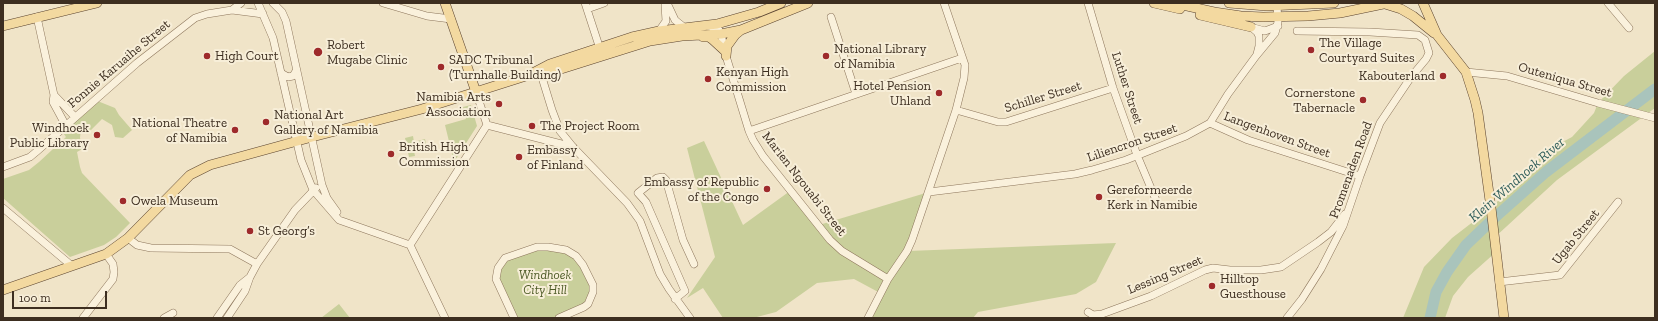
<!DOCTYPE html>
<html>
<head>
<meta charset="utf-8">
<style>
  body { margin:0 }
  #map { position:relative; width:1658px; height:321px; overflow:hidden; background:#f0e4c8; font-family:"Zilla Slab",serif }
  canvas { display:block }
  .frame { position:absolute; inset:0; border:4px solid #3d2e20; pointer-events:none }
  .scale { position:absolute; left:12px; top:291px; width:95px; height:18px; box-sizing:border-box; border:2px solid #3d2e20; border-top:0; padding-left:5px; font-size:12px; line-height:14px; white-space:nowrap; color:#3d2e20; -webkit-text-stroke:3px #f7eed8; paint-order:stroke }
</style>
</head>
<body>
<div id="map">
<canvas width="1658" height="321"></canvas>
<div class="frame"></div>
<div class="scale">100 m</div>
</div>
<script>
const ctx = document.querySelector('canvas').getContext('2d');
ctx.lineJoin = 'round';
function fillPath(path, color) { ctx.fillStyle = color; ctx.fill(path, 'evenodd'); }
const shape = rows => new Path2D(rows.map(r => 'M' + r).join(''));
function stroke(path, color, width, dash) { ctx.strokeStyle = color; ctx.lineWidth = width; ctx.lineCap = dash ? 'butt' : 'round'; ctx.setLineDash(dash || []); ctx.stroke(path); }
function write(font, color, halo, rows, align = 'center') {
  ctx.font = font + ' "Zilla Slab",serif'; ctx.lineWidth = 4; ctx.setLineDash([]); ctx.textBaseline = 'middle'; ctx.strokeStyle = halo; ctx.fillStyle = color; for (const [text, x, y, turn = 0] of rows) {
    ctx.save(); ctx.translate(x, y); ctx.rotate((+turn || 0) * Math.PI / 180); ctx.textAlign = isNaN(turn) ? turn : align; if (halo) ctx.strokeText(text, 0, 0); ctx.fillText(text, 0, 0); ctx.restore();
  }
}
fillPath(shape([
  [1655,51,1655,108,1557,180,1494,238,1496,252,1468,277,1453,296,1445,318,1403,318,1424,267,1452,238,1491,208,1549,149,1572,137,1594,113,1598,103,1624,76],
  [95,100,115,108,119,115,132,130,123,138,115,137,112,125,102,119,90,131,81,128,80,138,84,148,77,152,80,167,82,173,130,223,116,237,104,245,70,257,3,198,3,179,29,170,39,162,66,137,61,130],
  [471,105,477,126,454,162,445,125,466,119,463,107],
  [413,136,414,142,425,139,427,148,414,151,415,156,409,157,405,138],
  [704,141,743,225,790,191,819,225,929,192,908,251,1116,243,1096,282,1076,294,978,312,973,318,868,318,880,293,854,279,817,283,776,312,753,318,723,318,703,288,687,298,715,257,687,148],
  [537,247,566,250,588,273,591,299,559,318,514,318,496,279,505,258],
  [339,304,350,318,321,318]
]), '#c9cf9b');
stroke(shape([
  [1430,318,1436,292,1447,272,1466,245,1492,220,1546,172,1655,89]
]), '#a9c4bc', 11);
const minor = shape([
  [258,3,273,38,301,160,313,190,339,220,410,245,445,318],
  [273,3,282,12,286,21,322,185,327,198,337,212],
  [383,3,427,16,451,19],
  [585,3,601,52],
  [667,3,675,20,685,28],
  [1088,3,1113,88,1137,155,1156,200],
  [1608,3,1629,28],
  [587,9,604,3],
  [232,10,241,3],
  [37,17,54,95,53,102,66,126],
  [831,17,856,94],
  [708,26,714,27,719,30,721,34,726,56,749,131,753,140,763,156,830,240,842,251,888,279],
  [1251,27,1257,32,1259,36,1259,46,1257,54],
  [1254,28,1265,31,1278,26],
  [659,31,666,21,665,5],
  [540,71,552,110,560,131,573,147,627,203,640,221,660,274,669,289,690,318],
  [1466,72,1507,76,1598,103,1655,118],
  [281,73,288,77,293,76,296,71],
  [476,92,487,125],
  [54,95,75,117],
  [956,110,998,122,1006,122,1113,88],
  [1210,123,1248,140,1360,176],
  [487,125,573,147],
  [749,131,962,58],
  [3,167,30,157,36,152,137,63,195,18,207,14,232,10,263,14],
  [929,192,1075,174,1092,170,1126,160,1186,136,1210,123,1228,94,1256,56,1275,33,1278,22,1277,6],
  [3,208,72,266],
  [128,238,137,245,151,248,230,249,257,264],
  [410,245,487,125],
  [1499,282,1560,275,1618,202],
  [675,299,685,291,646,202,638,193,657,178,663,177,666,180,683,240,694,264],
  [1088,312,1093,315,1102,314,1151,296,1205,270,1213,268,1230,270,1261,270,1281,267,1318,242,1331,232,1345,214],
  [83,318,113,279,114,272,113,264,106,254],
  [164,318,173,313],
  [217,318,240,285,250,277],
  [227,318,245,291,250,277,257,264,295,210,316,188],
  [514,318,496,279,498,268,505,258,537,247,548,247,566,250,576,256,583,265,593,285,593,292,588,304,584,307,559,318],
  [868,318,888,279,907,251,912,240,956,110,964,78,965,65,944,3],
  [1287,318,1302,299,1321,269,1343,226,1360,176,1380,123,1411,77,1426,59,1429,53,1425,40,1418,35,1370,32,1297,31]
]);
const major = shape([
  [445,3,476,92],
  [1154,3,1180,9],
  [1174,3,1214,12,1241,16,1263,17,1308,16,1340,13,1388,3],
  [1229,3,1267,6,1334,3],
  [1423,3,1437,35,1466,72,1475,100,1478,113,1491,208,1504,318],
  [1385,4,1401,9,1413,16,1434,33],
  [1200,15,1251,27],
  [3,26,97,3],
  [703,37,709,37,713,40,725,51],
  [726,56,727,46,735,35,741,30],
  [530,75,542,75,650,41,682,36,721,34,741,30,808,3],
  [3,290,106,254,128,238,190,175,210,165,312,137,422,109,529,75,550,64,632,37,659,31,717,24,759,12,781,3]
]);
stroke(minor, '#8d765c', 8);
stroke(major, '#5b4430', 10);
stroke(minor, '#faf1dc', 7);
stroke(major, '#f3d9a0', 9);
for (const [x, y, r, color] of [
  [1311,50,4,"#9e2a2b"],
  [318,52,5,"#9e2a2b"],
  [207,56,4,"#9e2a2b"],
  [826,56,4,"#9e2a2b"],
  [441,67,4,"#9e2a2b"],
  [1443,76,4,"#9e2a2b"],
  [708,79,4,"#9e2a2b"],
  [939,93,4,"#9e2a2b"],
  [1363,100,4,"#9e2a2b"],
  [499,104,4,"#9e2a2b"],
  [266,122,4,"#9e2a2b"],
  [532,126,4,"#9e2a2b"],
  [235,130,4,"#9e2a2b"],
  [97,135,4,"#9e2a2b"],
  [391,154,4,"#9e2a2b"],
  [519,157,4,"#9e2a2b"],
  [767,189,4,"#9e2a2b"],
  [1099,197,4,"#9e2a2b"],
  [123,201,4,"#9e2a2b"],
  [250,231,4,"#9e2a2b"],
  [1212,286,4,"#9e2a2b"]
]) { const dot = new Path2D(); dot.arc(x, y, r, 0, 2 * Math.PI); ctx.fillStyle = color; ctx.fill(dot); stroke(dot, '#f7eed8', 1.5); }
write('13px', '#3d2e20', '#f7eed8', [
  ["The Village",1319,43],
  ["Courtyard Suites",1319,58],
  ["Robert",327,45],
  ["Mugabe Clinic",327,60],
  ["National Library",834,49],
  ["of Namibia",834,64],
  ["High Court",215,56],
  ["SADC Tribunal",449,60],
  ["(Turnhalle Building)",449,75],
  ["Kenyan High",716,72],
  ["Commission",716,87],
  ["Kabouterland",1435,76,"right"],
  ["Hotel Pension",931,86,"right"],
  ["Uhland",931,101,"right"],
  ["Cornerstone",1355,93,"right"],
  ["Tabernacle",1355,108,"right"],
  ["Namibia Arts",491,97,"right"],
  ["Association",491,112,"right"],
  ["National Art",274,115],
  ["Gallery of Namibia",274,130],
  ["National Theatre",227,123,"right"],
  ["of Namibia",227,138,"right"],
  ["The Project Room",540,126],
  ["Windhoek",89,128,"right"],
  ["Public Library",89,143,"right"],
  ["British High",399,147],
  ["Commission",399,162],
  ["Embassy",527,150],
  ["of Finland",527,165],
  ["Embassy of Republic",759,182,"right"],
  ["of the Congo",759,197,"right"],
  ["Gereformeerde",1107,190],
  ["Kerk in Namibie",1107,205],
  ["Owela Museum",131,201],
  ["St Georg’s",258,231],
  ["Hilltop",1220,279],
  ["Guesthouse",1220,294]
], 'left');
write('13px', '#3d2e20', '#f7eed8', [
  ["Fonnie Karuaihe Street",119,64,-40],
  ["Outeniqua Street",1565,80,16],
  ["Luther Street",1127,88,72],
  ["Schiller Street",1043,97,-17],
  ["Langenhoven Street",1277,135,20],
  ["Liliencron Street",1132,143,-19],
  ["Promenaden Road",1351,170,-70],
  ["Marien Ngouabi Street",804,184,52],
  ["Ugab Street",1576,237,-51],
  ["Lessing Street",1165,275,-23]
]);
write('italic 13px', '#4d5a26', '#f7eed8', [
  ["Windhoek",545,275],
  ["City Hill",545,290]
]);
write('italic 14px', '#2f5d5a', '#f7eed8', [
  ["Klein Windhoek River",1517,180,-41]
]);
</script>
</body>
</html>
